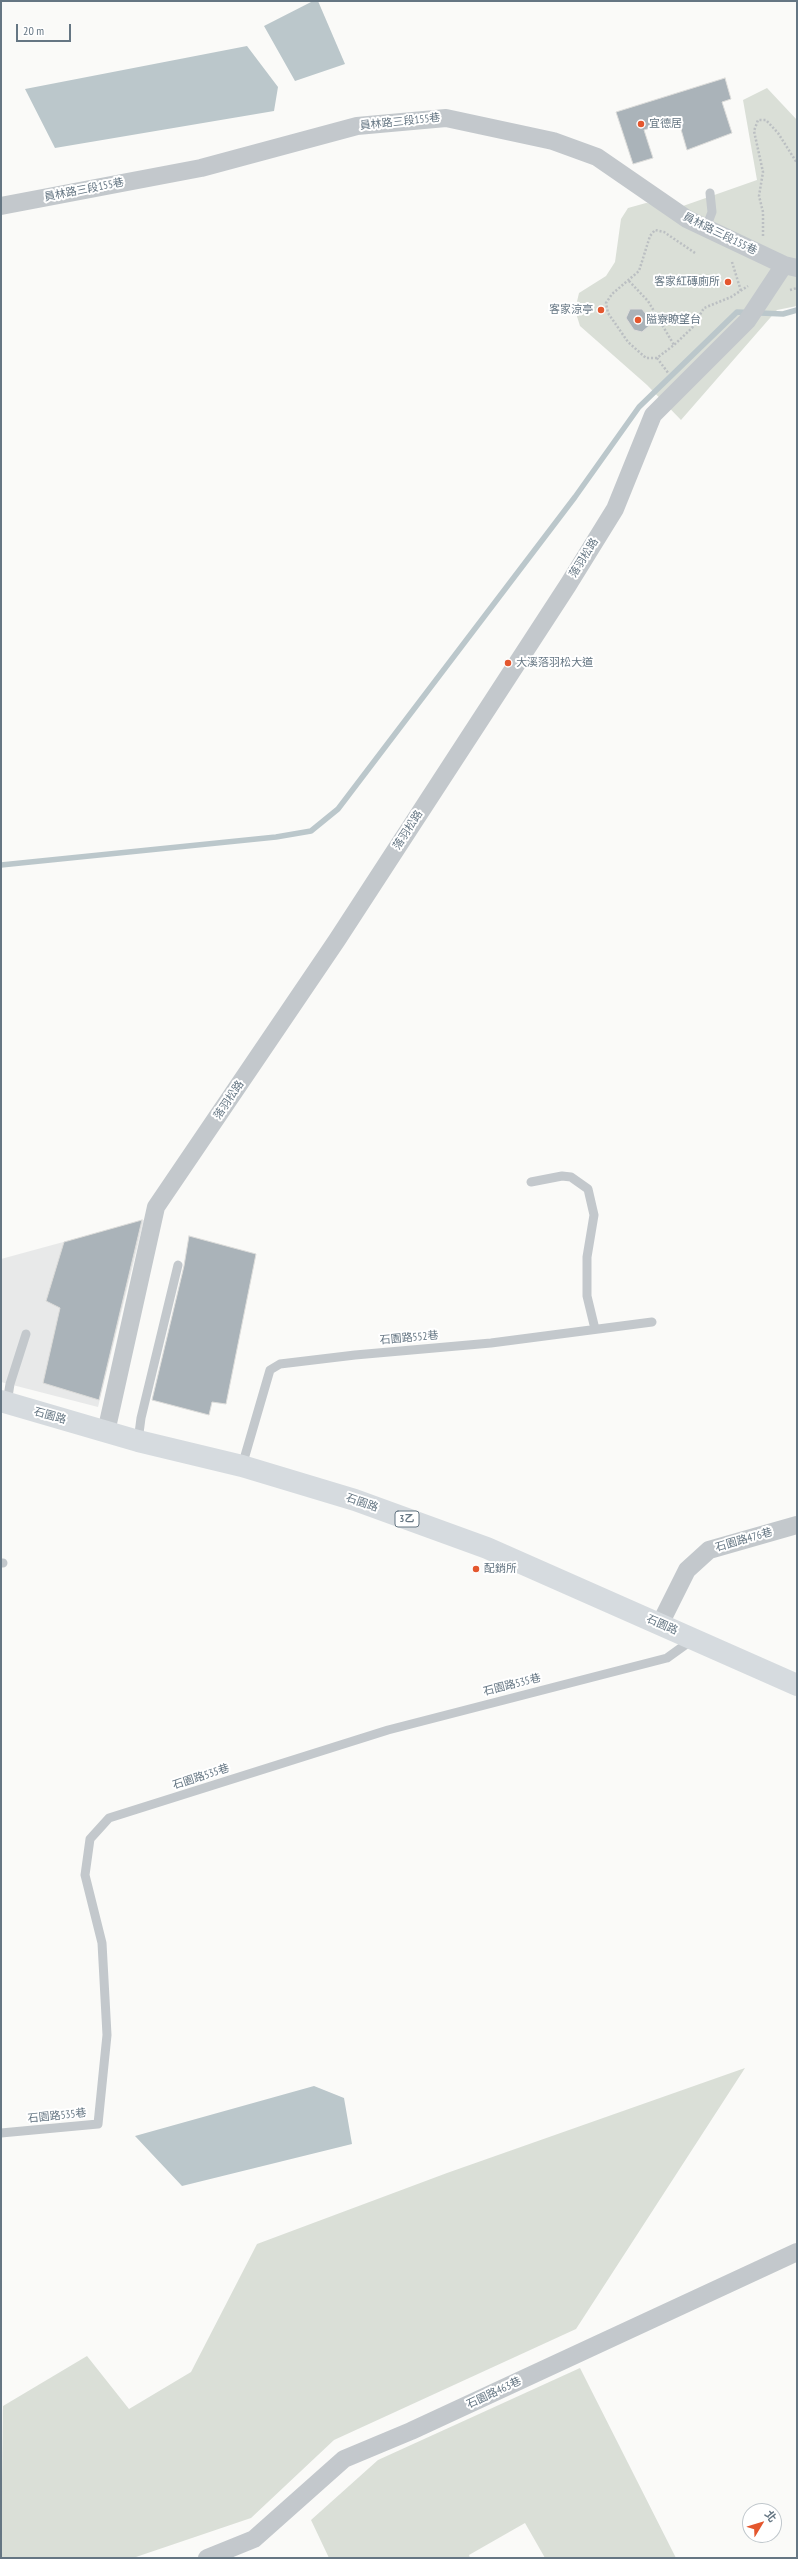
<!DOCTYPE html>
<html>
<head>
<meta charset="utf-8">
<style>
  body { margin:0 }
  #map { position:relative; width:798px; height:2559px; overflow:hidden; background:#fafaf8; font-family:"PT Sans Narrow","Noto Sans TC",sans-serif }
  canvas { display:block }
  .frame { position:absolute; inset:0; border:2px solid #657683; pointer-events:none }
  .north { position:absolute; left:742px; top:2503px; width:40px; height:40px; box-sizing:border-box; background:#fff; border:1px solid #c1c8cd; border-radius:50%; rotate:52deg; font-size:11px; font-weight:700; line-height:16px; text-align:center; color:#657683 }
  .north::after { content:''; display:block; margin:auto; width:14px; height:18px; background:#e4572e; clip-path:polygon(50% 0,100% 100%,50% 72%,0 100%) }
  .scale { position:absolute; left:16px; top:24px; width:55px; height:18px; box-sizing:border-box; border:2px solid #657683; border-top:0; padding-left:5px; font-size:12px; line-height:14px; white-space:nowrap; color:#657683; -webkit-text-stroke:3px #fff; paint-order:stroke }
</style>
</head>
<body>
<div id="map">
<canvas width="798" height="2559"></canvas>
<div class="frame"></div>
<div class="north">北</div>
<div class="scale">20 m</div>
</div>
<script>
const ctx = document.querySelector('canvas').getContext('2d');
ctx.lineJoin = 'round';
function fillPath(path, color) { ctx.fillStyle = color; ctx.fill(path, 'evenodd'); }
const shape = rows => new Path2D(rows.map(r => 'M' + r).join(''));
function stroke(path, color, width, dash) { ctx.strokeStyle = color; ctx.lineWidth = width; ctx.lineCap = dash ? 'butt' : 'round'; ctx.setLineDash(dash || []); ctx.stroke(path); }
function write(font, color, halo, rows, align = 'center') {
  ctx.font = font + ' "PT Sans Narrow","Noto Sans TC",sans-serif'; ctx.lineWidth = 4; ctx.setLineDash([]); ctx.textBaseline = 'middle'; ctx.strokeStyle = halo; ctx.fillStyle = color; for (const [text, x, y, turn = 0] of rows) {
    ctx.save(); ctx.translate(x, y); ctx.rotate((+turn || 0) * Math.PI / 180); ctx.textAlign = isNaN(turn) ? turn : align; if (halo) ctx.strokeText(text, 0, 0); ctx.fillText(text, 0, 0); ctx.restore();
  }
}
fillPath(shape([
  [144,1220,98,1407,1,1382,1,1259]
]), '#e8e9e9');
fillPath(shape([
  [767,88,797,120,797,306,777,310,681,420,647,385,580,326,575,310,579,293,606,276,615,262,621,219,628,208,646,203,683,206,757,180,743,100],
  [745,2068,576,2329,334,2440,251,2518,133,2558,1,2558,3,2406,87,2356,129,2409,191,2372,257,2244,447,2173],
  [580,2368,676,2558,545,2558,525,2523,469,2555,470,2558,329,2558,311,2520,378,2460]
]), '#dadfd7');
fillPath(shape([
  [313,1,318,1,345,64,295,81,264,26],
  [247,46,278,87,274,111,55,148,25,89],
  [314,2086,344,2098,352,2144,182,2186,135,2136]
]), '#bbc7cb');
stroke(shape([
  [1,865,276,837,311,831,338,809,575,497,639,407,737,312,783,314,797,310]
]), '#bbc7cb', 5.5);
const building = shape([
  [725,78,731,99,722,102,732,133,687,150,678,119,644,130,653,158,633,164,616,112,725,78],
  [630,309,642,309,649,318,650,325,642,332,634,330,626,318,630,309],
  [142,1220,99,1400,43,1383,60,1308,46,1301,64,1242,142,1220],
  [189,1236,256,1254,226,1404,212,1402,209,1415,152,1400,184,1266,189,1236]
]);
fillPath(building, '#aab3b9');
stroke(building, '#dcdcda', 1);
stroke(shape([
  [763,236,763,212,759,196,763,172,754,131,758,120,766,120,778,133,797,163],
  [695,253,664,232,655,230,650,236,639,271,612,294,606,303,608,313,628,342,646,358,657,358,674,345,692,328,704,308,731,297,748,286],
  [732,262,741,291],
  [629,281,648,301,674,345],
  [790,290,797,288],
  [650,323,662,324],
  [657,358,669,374]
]), '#bbbfc2', 2.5, [2, 2]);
stroke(shape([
  [706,228,712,212,710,193],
  [531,1182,562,1176,571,1177,588,1189,594,1215,587,1257,587,1296,595,1329],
  [7,1403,10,1384,26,1334],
  [138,1441,141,1418,178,1265],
  [242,1466,270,1370,280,1364,355,1355,491,1343,652,1322],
  [1,1563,3,1563],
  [1,2133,98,2124,107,2035,102,1943,85,1875,90,1839,109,1818,388,1730,667,1658,692,1640]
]), '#c3c8cc', 9);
stroke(shape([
  [1,206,201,168,357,126,446,118,553,141,597,157,687,219,784,265,797,268],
  [106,1432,156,1207,337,940,568,585,615,509,653,415,747,321,784,265],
  [660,1624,687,1570,709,1550,797,1525],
  [207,2558,254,2539,344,2459,411,2431,797,2252]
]), '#c3c8cc', 18);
stroke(shape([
  [1,1401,138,1441,242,1466,355,1500,487,1548,797,1685]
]), '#d6dbdf', 22);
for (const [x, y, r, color] of [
  [641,124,4,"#e4572e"],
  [728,282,4,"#e4572e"],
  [601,310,4,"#e4572e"],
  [638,320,4,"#e4572e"],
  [508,663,4,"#e4572e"],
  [476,1569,4,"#e4572e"]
]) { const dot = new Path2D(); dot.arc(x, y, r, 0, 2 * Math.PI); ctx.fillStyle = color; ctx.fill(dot); stroke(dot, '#fff', 1.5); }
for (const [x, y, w] of [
  [407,1519,24]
]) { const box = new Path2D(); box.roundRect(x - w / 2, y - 8, w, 16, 3); ctx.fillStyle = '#fff'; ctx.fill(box); stroke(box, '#657683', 1); }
write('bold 10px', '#657683', null, [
  ["3乙",407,1519]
]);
write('11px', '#657683', '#fff', [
  ["員林路三段155巷",400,122,-6],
  ["員林路三段155巷",84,190,-11],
  ["員林路三段155巷",720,234,26],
  ["落羽松路",584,558,-58],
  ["落羽松路",408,830,-57],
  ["落羽松路",229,1100,-56],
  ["石園路552巷",409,1338,-5],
  ["石園路",50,1416,16],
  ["石園路",362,1503,19],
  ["石園路476巷",744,1540,-16],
  ["石園路",662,1625,24],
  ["石園路535巷",512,1685,-14],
  ["石園路535巷",201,1777,-18],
  ["石園路535巷",57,2116,-6],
  ["石園路463巷",494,2393,-25]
]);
write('11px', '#657683', '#fff', [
  ["宜德居",649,124],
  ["客家紅磚廁所",720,282,"right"],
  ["客家涼亭",593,310,"right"],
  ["隘寮瞭望台",646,320],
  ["大溪落羽松大道",516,663],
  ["配銷所",484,1569]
], 'left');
</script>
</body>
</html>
